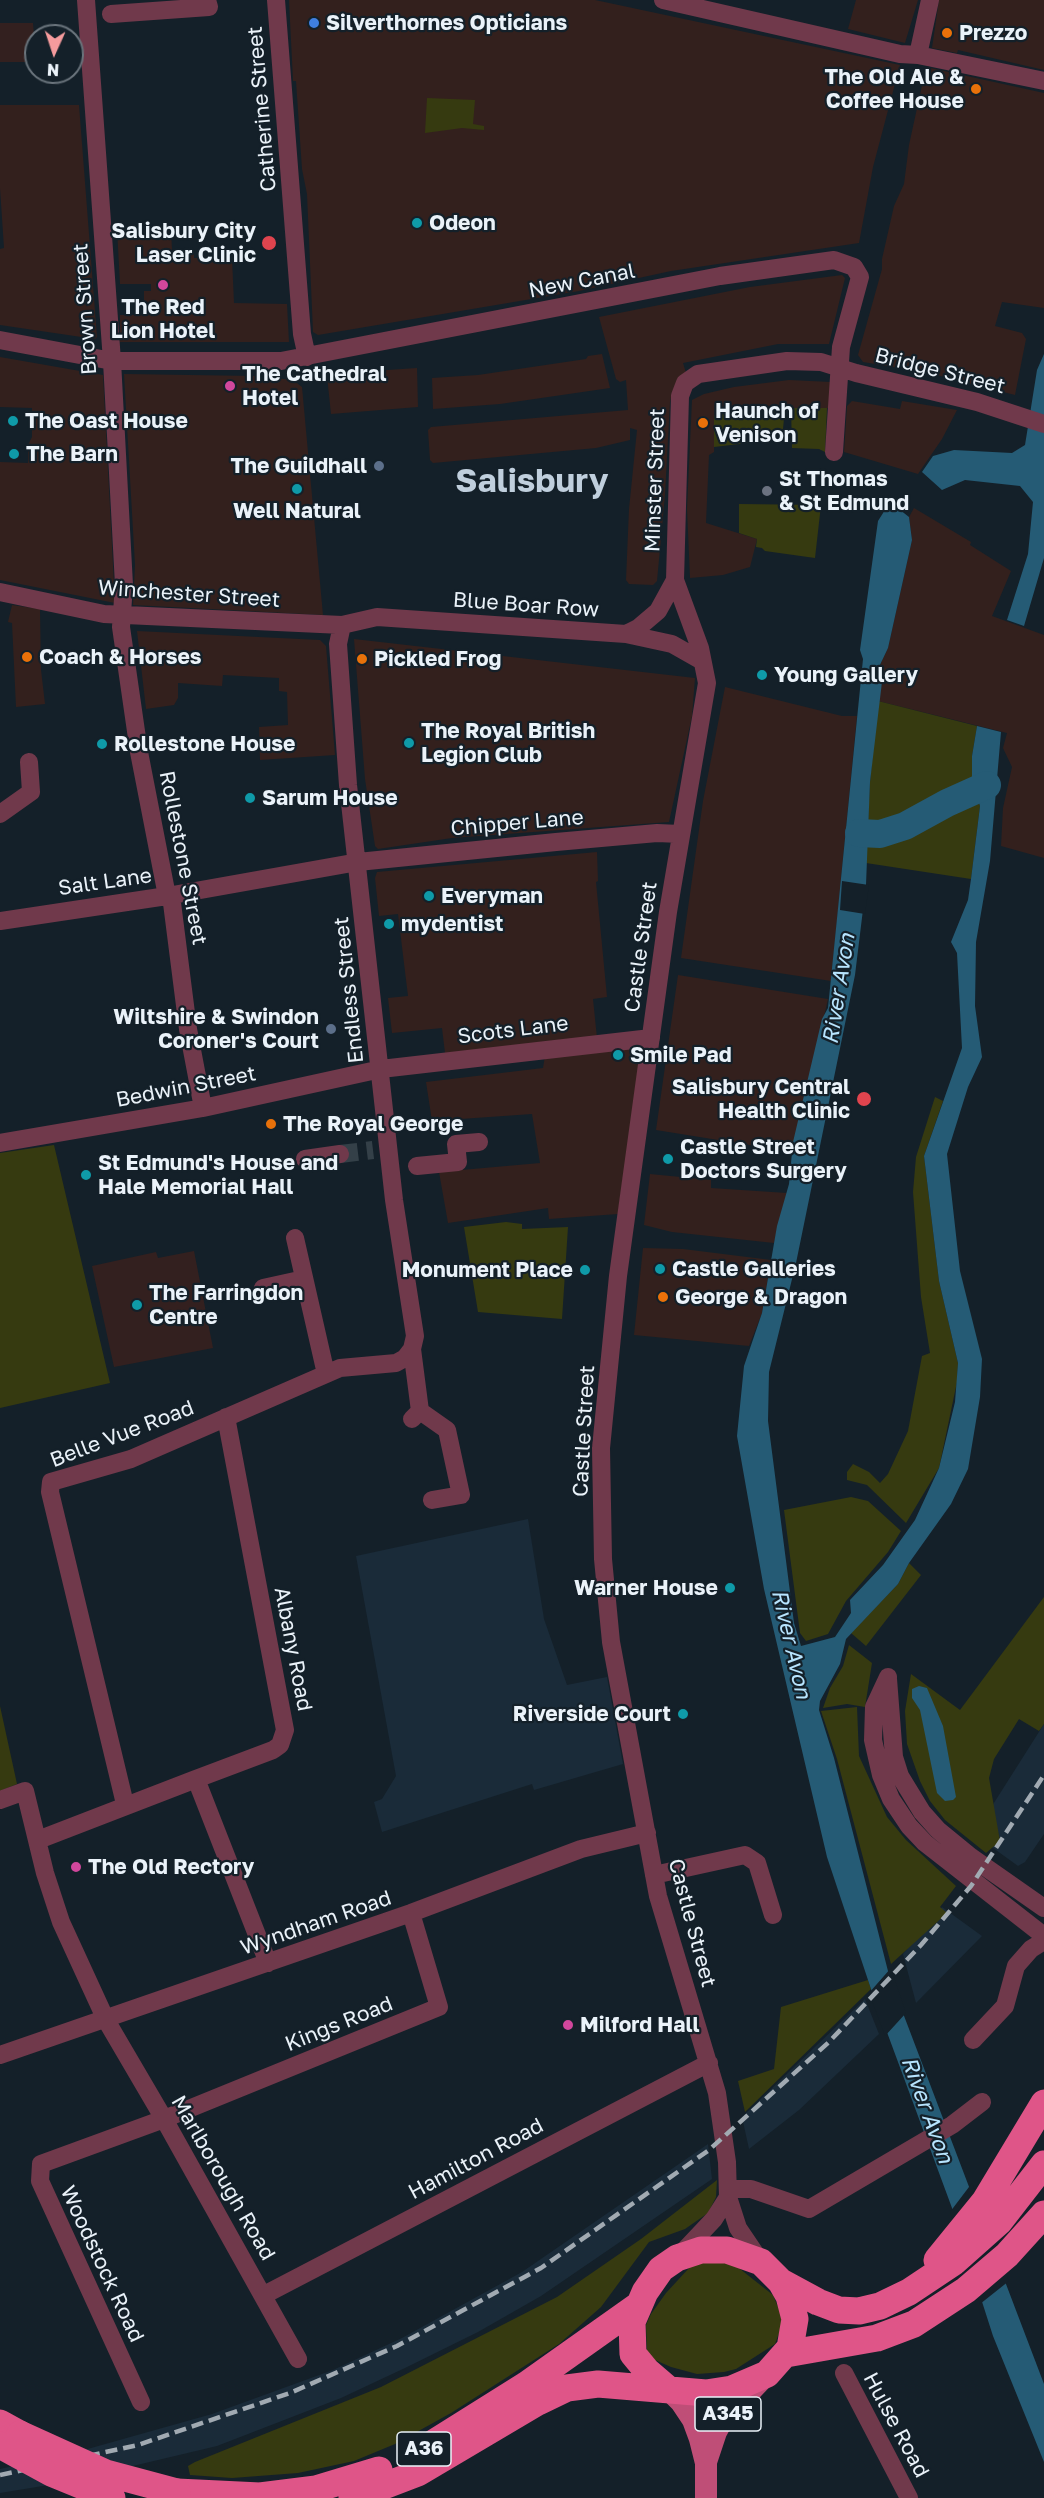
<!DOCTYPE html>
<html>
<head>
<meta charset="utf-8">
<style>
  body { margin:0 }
  #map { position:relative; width:1044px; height:2498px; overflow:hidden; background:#142029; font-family:"Golos Text",sans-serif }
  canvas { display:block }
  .north { position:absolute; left:24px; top:24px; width:60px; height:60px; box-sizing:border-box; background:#142029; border:2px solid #6a747c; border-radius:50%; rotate:183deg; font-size:16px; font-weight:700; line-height:24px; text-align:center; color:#eaf2f9 }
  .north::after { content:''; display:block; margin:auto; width:21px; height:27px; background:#f59b9d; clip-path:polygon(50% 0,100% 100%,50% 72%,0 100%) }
</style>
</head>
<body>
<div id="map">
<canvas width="1044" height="2498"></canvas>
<div class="north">N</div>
</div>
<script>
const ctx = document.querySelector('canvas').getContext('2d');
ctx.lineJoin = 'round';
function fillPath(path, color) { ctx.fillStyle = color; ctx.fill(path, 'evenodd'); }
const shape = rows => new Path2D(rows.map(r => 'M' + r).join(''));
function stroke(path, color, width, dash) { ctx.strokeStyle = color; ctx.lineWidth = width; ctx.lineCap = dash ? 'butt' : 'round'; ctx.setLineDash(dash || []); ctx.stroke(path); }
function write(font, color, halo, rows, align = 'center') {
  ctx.font = font + ' "Golos Text",sans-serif'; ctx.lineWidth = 4.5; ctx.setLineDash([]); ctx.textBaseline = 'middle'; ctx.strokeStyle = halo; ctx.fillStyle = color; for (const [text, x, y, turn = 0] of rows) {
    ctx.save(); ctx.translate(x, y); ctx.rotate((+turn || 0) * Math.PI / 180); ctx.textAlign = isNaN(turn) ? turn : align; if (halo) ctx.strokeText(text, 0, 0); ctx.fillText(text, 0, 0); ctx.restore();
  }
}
fillPath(shape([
  [289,0,595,0,900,65,873,167,859,243,671,271,579,291,318,335,313,332,307,194,302,169,296,81,293,81],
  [856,0,918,0,905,43,848,29],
  [939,0,1044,0,1044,70,958,50,957,53,932,48],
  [926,67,1044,93,1044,308,1002,302,995,326,1022,333,1026,339,1015,395,929,373,863,362,858,355,882,269,882,259,894,206,904,184,909,145],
  [0,105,79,105,97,337,95,339,0,325,0,249,4,248,0,188],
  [171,228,172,251,194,252,194,258,232,258,234,303,287,304,289,342,120,342,120,315,144,315,144,291,151,291,151,284,120,284,117,229],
  [842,275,845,278,829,344,778,344,683,363,686,373,672,392,670,402,665,495,657,581,653,585,629,584,626,580,629,509,637,430,630,428,630,440,596,448,433,463,430,460,428,430,431,427,628,410,626,380,620,382,616,379,599,317,750,287],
  [602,354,610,388,500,404,433,409,432,378,478,375,586,359,588,356],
  [0,357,103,375,115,603,0,580,0,462,28,463,28,445,32,437,32,408,0,407],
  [417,368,418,407,331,414,327,376,329,374],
  [124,374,255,376,293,380,302,387,323,615,133,605,135,565],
  [789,380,831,382,830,408,791,408,791,404,786,404,785,408,714,416,714,452,709,455,706,523,757,539,750,567,723,575,690,578,687,509,692,400,704,394,734,387],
  [852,401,900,409,902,401,957,410,942,439,918,474,844,452,847,406],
  [914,508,971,542,970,545,1011,571,992,616,1044,635,1044,858,1001,846,1003,808,1012,767,1003,748,1007,733,878,701,882,682,879,667,888,648,912,540,909,517],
  [12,605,40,609,41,670,45,704,16,707,12,623,8,622],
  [137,631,320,640,326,646,335,755,260,760,259,727,288,725,287,692,279,691,279,678,223,675,222,686,178,683,178,698,174,705,146,709],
  [354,639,695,678,692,716,669,822,452,838,378,849,375,846,365,779],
  [725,687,842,716,857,716,831,981,681,958,703,801],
  [597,852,598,881,596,882,607,997,593,999,597,1038,445,1053,442,1028,392,1033,388,998,408,996,398,914,379,916,375,878,377,872],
  [678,975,828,999,793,1152,656,1130],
  [635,1045,641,1052,618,1214,549,1219,548,1208,448,1223,439,1172,540,1163,532,1114,432,1121,426,1082,543,1068,545,1056],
  [650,1174,711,1180,711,1188,787,1193,774,1243,672,1232,644,1225],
  [643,1248,683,1249,771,1260,762,1313,749,1346,634,1335]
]), '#33201d');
fillPath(shape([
  [528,1519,544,1619,567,1685,607,1677,623,1764,534,1790,532,1784,382,1832,374,1802,382,1799,396,1776,356,1556],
  [1044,1724,1044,1834,1025,1862,1018,1866,989,1845,1000,1841,992,1806],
  [942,1907,982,1936,916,2003,903,1954],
  [865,1999,879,2034,799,2110,749,2149,742,2117],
  [708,2144,712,2179,541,2296,478,2332,405,2368,341,2398,217,2446,61,2483,0,2493,0,2469,77,2452,212,2414,333,2370,402,2338,522,2272]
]), '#1a2b39');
fillPath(shape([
  [0,23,33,23,36,62,0,62],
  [194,1251,213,1348,114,1367,92,1266,156,1252,158,1258]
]), '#33201f');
fillPath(shape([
  [427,98,475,100,473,124,484,126,484,130,462,128,425,133],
  [785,408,783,429,748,443,714,447,714,415],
  [791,408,827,408,825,452,819,449,792,448],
  [739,504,821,505,815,558,765,551,762,548,756,547,757,539,739,533],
  [878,701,977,726,972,756,972,780,980,806,971,879,866,863,870,782],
  [935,1097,943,1101,924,1156,939,1281,958,1363,957,1382,939,1468,906,1523,867,1485,847,1480,847,1472,853,1464,869,1472,880,1483,888,1474,908,1431,922,1356,930,1353,921,1297,913,1192,916,1157],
  [54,1145,110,1383,0,1408,0,1153],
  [506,1222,522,1224,522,1229,568,1227,562,1319,478,1312,464,1227],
  [851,1497,868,1501,901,1531,888,1552,846,1601,828,1634,806,1641,800,1633,784,1510],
  [909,1563,921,1575,866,1646,851,1633,898,1584],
  [1044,1597,1044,1724,1039,1731,1019,1719,994,1759,989,1778,1000,1841,986,1853,945,1820,930,1801,920,1781,907,1744,905,1711,911,1674,960,1710],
  [849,1645,872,1663,865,1707,847,1704,823,1708,830,1688,843,1666],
  [0,1706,17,1784,0,1791],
  [857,1707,859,1756,887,1817,906,1840,956,1886,940,1907,947,1913,891,1964,837,1759,821,1711],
  [868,1980,871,1989,745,2112,738,2081,774,2069,781,2007],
  [717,2180,716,2197,708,2213,685,2229,649,2242,601,2307,559,2344,451,2413,395,2444,354,2461,298,2473,232,2478,190,2475,188,2466,195,2462,381,2387,557,2297,641,2239],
  [720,2261,735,2265,773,2295,780,2312,782,2325,775,2344,736,2369,724,2372,697,2374,671,2367,655,2360,647,2351,646,2325,651,2314,666,2293,690,2267,702,2262]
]), '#363a10');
fillPath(shape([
  [1044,354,1044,558,1024,626,1007,620,1028,554,1033,502,1020,486,965,480,942,490,922,472,933,456,954,450,1012,453,1025,445,1037,370],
  [890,502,909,517,912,540,888,648,879,667,882,682,870,782,866,885,855,975,796,1263,769,1372,768,1421,794,1623,801,1646,835,1637,851,1613,850,1600,883,1565,915,1520,939,1468,955,1402,958,1363,939,1281,924,1156,962,1048,957,953,951,942,968,900,971,879,980,806,972,780,972,756,977,726,1001,732,990,861,976,942,975,1006,982,1057,968,1087,947,1154,960,1271,982,1359,980,1397,968,1469,951,1504,909,1563,898,1584,846,1639,840,1664,820,1701,819,1710,834,1758,890,1979,1044,2384,1044,2462,993,2336,952,2208,871,1989,827,1857,764,1589,737,1436,744,1366,762,1313,777,1226,789,1184,793,1142,822,1019,828,1008,863,659,860,650,878,521],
  [919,1686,927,1688,943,1726,956,1797,953,1800,945,1801,937,1793,920,1710,912,1698,912,1689]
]), '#255b75');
fillPath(shape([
  [842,881,869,885,865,914,840,910],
  [891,1968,906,2013,885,2036,869,1993],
  [972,2183,1009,2281,980,2304,950,2212]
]), '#142029');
stroke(shape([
  [859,833,880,834,905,826,947,803,987,785]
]), '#255b75', 28);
stroke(shape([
  [340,1154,373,1150]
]), '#344048', 18, [18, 9]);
stroke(shape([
  [86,0,112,361,124,585,121,627,139,752,167,896,172,903,188,1029,203,1108],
  [276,0,302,334,307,357],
  [663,0,900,54,918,55,1044,81],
  [111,14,209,7,207,0],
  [918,55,930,0],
  [0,340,112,361,281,361,720,276,834,260,854,267,860,277,841,347,834,452],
  [0,592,104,614,342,625,377,617,626,634,672,644,702,661],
  [342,625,338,644,348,785,394,1200,415,1336,412,1349,420,1411,412,1419],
  [626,634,638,628,658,611,675,580],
  [0,814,31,792,29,762],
  [0,921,167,896,358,862,556,842,657,833,680,834],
  [0,1143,203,1108,381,1069,651,1038],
  [305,1159,340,1154],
  [417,1166,458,1162,456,1144,479,1142],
  [295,1238,326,1374],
  [263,1288,304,1279],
  [420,1411,447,1430,461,1495,432,1500],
  [226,1417,285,1730,280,1745,273,1750,196,1779,268,1963],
  [888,1677,874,1707,873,1740,881,1775,891,1799,909,1826,925,1843,1044,1936],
  [888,1679,894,1757,900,1776,922,1812,938,1830,971,1857,1044,1908],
  [0,1800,25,1791,45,1873,61,1922,106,2020,164,2119,298,2359],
  [125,1804,50,1492,51,1482,131,1459,340,1368,396,1363,405,1358,412,1349],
  [38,1840,196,1779],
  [654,1875,745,1855,757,1863,773,1915],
  [973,2040,1005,2006,1016,1966,1031,1949,1044,1941],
  [0,2055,411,1913,581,1849,647,1833],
  [728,2189,751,2189,809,2209,952,2125,982,2102],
  [680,2255,714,2219,728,2197],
  [761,2262,738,2228,728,2197,727,2162,717,2093,658,1896,611,1642,603,1559,601,1448,618,1276,668,912,707,683,700,648,675,580,680,396,685,383,698,374,787,361,821,362,856,373,977,402,1044,424],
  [264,2295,709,2063],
  [844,2373,909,2498],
  [141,2402,40,2181,41,2164,164,2119,439,2007,411,1913]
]), '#70394b', 18);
stroke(shape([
  [668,2389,681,2402,693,2420,700,2439,706,2463,706,2498],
  [706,2462,716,2432,722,2421,766,2375]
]), '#bf4e77', 22);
stroke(shape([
  [937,2260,985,2201,1044,2103],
  [781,2282,818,2302,839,2310,859,2311,880,2306,909,2292,954,2262,999,2222,1044,2164],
  [786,2354,877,2338,914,2324,966,2290,1007,2255,1044,2214],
  [0,2423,20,2434],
  [424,2449,526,2385,636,2307],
  [177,2492,260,2496,316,2489,379,2470],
  [352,2498,418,2473,538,2402,567,2388,598,2384,706,2393,732,2389,767,2374,790,2348,795,2319,789,2296,781,2282,761,2262,727,2250,701,2250,677,2258,661,2269,645,2292,632,2322,633,2354,647,2371,668,2389]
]), '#df5588', 27);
stroke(shape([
  [0,2475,138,2445,290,2393,397,2346,541,2268,709,2150,829,2042,921,1945,971,1886,1044,1775]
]), '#a1aab2', 4.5, [12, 6]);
stroke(shape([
  [20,2434,106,2473,177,2492],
  [0,2445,51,2473,112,2498]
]), '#df5588', 27);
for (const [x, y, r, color] of [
  [314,23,6,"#3f7fe0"],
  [947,33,6,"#e8710a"],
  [976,89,6,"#e8710a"],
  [417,223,6,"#0f9aa8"],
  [269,243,8,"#e0444e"],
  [163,285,6,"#d1479c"],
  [230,386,6,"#d1479c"],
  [13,421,6,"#0f9aa8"],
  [703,423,6,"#e8710a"],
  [14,454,6,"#0f9aa8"],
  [379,466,6,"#5c6f8a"],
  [297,489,6,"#0f9aa8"],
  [767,491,6,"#6b7280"],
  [27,657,6,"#e8710a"],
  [362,659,6,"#e8710a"],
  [762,675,6,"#0f9aa8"],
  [409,743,6,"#0f9aa8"],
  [102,744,6,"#0f9aa8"],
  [250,798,6,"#0f9aa8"],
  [429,896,6,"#0f9aa8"],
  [389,924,6,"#0f9aa8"],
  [331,1029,6,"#5c6f8a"],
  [618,1055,6,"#0f9aa8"],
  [864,1099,8,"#e0444e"],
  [271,1124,6,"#e8710a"],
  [668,1159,6,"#0f9aa8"],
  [86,1175,6,"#0f9aa8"],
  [660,1269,6,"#0f9aa8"],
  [585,1270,6,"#0f9aa8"],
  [663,1297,6,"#e8710a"],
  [137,1305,6,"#0f9aa8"],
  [730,1588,6,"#0f9aa8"],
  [683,1714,6,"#0f9aa8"],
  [76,1867,6,"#d1479c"],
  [568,2025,6,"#d1479c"]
]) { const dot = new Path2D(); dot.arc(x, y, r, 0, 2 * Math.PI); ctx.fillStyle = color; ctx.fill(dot); stroke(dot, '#142029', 2); }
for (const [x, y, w] of [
  [728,2414,66],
  [424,2449,54]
]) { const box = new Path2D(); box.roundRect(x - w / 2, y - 17, w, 34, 4.5); ctx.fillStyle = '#142029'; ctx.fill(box); stroke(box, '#eaf2f9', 1.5); }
write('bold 20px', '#eaf2f9', null, [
  ["A345",728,2414],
  ["A36",424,2449]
]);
write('bold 21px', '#eaf2f9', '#142029', [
  ["Silverthornes Opticians",326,23],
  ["Prezzo",959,33],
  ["The Old Ale &",964,77,"right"],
  ["Coffee House",964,101,"right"],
  ["Odeon",429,223],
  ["Salisbury City",256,231,"right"],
  ["Laser Clinic",256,255,"right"],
  ["The Red",163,307,"center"],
  ["Lion Hotel",163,331,"center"],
  ["The Cathedral",242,374],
  ["Hotel",242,398],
  ["Haunch of",715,411],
  ["Venison",715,435],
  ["The Oast House",25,421],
  ["The Barn",26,454],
  ["The Guildhall",367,466,"right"],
  ["St Thomas",779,479],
  ["& St Edmund",779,503],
  ["Well Natural",297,511,"center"],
  ["Coach & Horses",39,657],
  ["Pickled Frog",374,659],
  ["Young Gallery",774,675],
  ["The Royal British",421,731],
  ["Legion Club",421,755],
  ["Rollestone House",114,744],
  ["Sarum House",262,798],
  ["Everyman",441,896],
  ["mydentist",401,924],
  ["Wiltshire & Swindon",319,1017,"right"],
  ["Coroner's Court",319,1041,"right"],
  ["Smile Pad",630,1055],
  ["Salisbury Central",850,1087,"right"],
  ["Health Clinic",850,1111,"right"],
  ["The Royal George",283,1124],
  ["Castle Street",680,1147],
  ["Doctors Surgery",680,1171],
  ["St Edmund's House and",98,1163],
  ["Hale Memorial Hall",98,1187],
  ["Castle Galleries",672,1269],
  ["Monument Place",573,1270,"right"],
  ["The Farringdon",149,1293],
  ["Centre",149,1317],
  ["George & Dragon",675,1297],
  ["Warner House",718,1588,"right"],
  ["Riverside Court",671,1714,"right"],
  ["The Old Rectory",88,1867],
  ["Milford Hall",580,2025]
], 'left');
write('21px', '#eaf2f9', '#142029', [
  ["Catherine Street",262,109,-95],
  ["New Canal",582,281,-11],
  ["Brown Street",85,309,-94],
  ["Bridge Street",940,371,14],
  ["Minster Street",655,480,-88],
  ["Winchester Street",189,594,4],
  ["Blue Boar Row",526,605,4],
  ["Chipper Lane",517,823,-5],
  ["Rollestone Street",183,858,79],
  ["Salt Lane",105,882,-8],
  ["Castle Street",641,947,-82],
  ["Endless Street",349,990,-96],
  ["Scots Lane",513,1030,-7],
  ["Bedwin Street",186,1087,-11],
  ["Castle Street",584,1431,-87],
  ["Belle Vue Road",122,1434,-21],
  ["Albany Road",293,1649,79],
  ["Wyndham Road",316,1923,-19],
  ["Castle Street",692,1923,75],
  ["Kings Road",339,2024,-22],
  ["Hamilton Road",476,2159,-28],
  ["Marlborough Road",223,2178,60],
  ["Woodstock Road",102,2264,65],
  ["Hulse Road",896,2425,62]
]);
write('italic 22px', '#b7e4fe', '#142029', [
  ["River Avon",839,989,-81],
  ["River Avon",791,1644,77],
  ["River Avon",927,2110,70]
]);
write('bold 33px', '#c0cfdd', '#142029', [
  ["Salisbury",532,482]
]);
</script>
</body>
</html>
